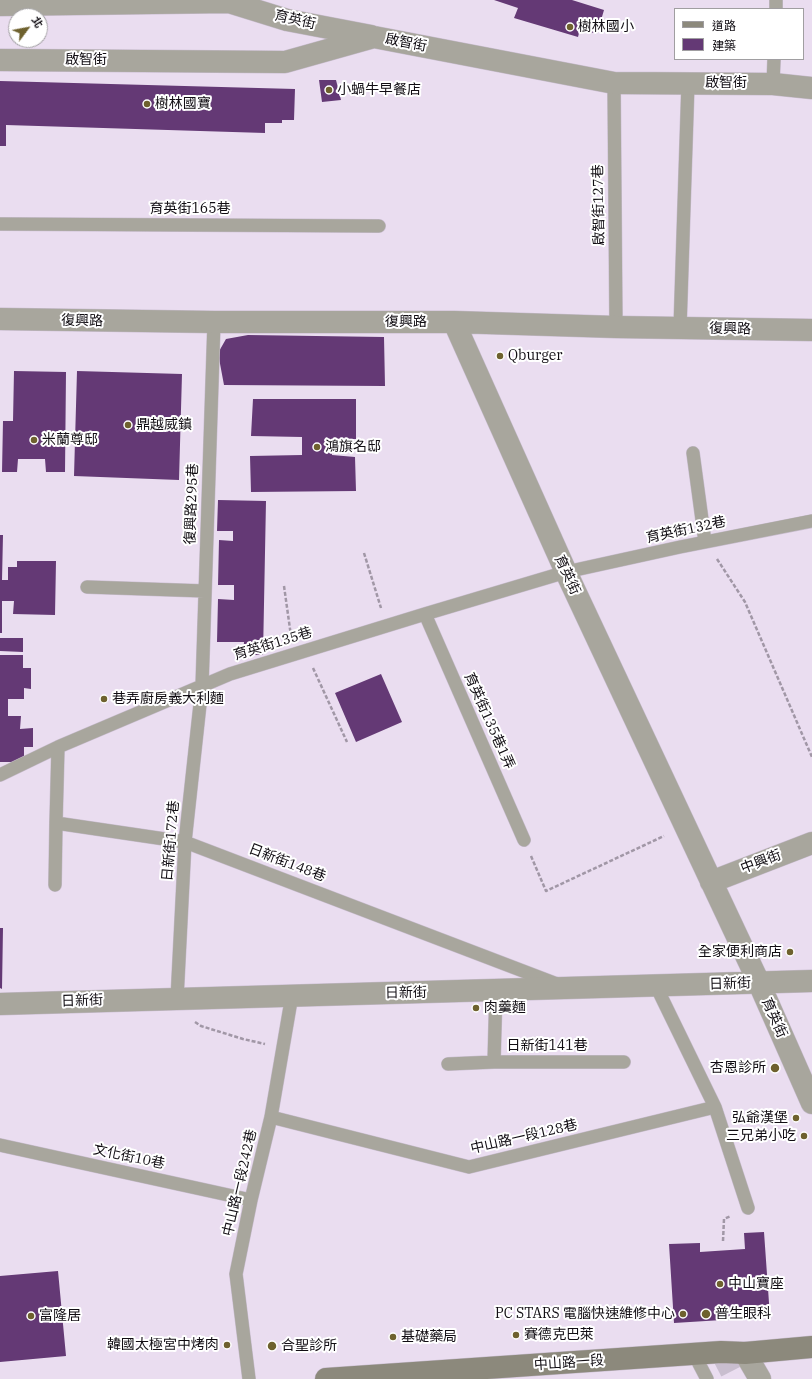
<!DOCTYPE html>
<html>
<head>
<meta charset="utf-8">
<style>
  body { margin:0 }
  #map { position:relative; width:812px; height:1379px; overflow:hidden; background:#eaddf0; font-family:"IBM Plex Serif","Noto Sans TC",serif }
  canvas { display:block }
  .legend { position:absolute; left:674px; top:8px; width:130px; height:52px; box-sizing:border-box; background:#fff; border:1px solid #a09ea1; margin:0; padding:5px 7px; list-style:none; font-size:12px; color:#110d13 }
  .legend li { display:flex; align-items:center; gap:8px; height:20px }
  .legend b { width:20px; border:1px solid #a09ea1 }
  .north { position:absolute; left:8px; top:8px; width:40px; height:40px; box-sizing:border-box; background:#fff; border:1px solid #a09ea1; border-radius:50%; rotate:58deg; font-size:11px; font-weight:700; line-height:16px; text-align:center; color:#110d13 }
  .north::after { content:''; display:block; margin:auto; width:14px; height:18px; background:#6e612e; clip-path:polygon(50% 0,100% 100%,50% 72%,0 100%) }
</style>
</head>
<body>
<div id="map">
<canvas width="812" height="1379"></canvas>
<ul class="legend">
<li><b style="height:5px;background:#8c897c"></b>道路</li>
<li><b style="height:11px;background:#643975"></b>建築</li>
</ul>
<div class="north">北</div>
</div>
<script>
const ctx = document.querySelector('canvas').getContext('2d');
ctx.lineJoin = 'round';
function fillPath(path, color) { ctx.fillStyle = color; ctx.fill(path, 'evenodd'); }
const shape = rows => new Path2D(rows.map(r => 'M' + r).join(''));
function stroke(path, color, width, dash) { ctx.strokeStyle = color; ctx.lineWidth = width; ctx.lineCap = dash ? 'butt' : 'round'; ctx.setLineDash(dash || []); ctx.stroke(path); }
function write(font, color, halo, rows, align = 'center') {
  ctx.font = font + ' "IBM Plex Serif","Noto Sans TC",serif'; ctx.lineWidth = 4; ctx.setLineDash([]); ctx.textBaseline = 'middle'; ctx.strokeStyle = halo; ctx.fillStyle = color; for (const [text, x, y, turn = 0] of rows) {
    ctx.save(); ctx.translate(x, y); ctx.rotate((+turn || 0) * Math.PI / 180); ctx.textAlign = isNaN(turn) ? turn : align; if (halo) ctx.strokeText(text, 0, 0); ctx.fillText(text, 0, 0); ctx.restore();
  }
}
fillPath(shape([
  [494,0,572,0,604,10,597,34,580,29,578,37,514,18,518,8],
  [319,80,336,80,341,100,322,102],
  [0,81,295,89,294,120,282,120,282,123,265,123,265,133,6,125,6,146,0,146],
  [248,335,384,337,385,386,224,385,218,353,226,339],
  [14,371,66,372,65,472,46,472,45,459,18,459,17,472,2,472,3,421,13,421],
  [77,371,182,374,179,480,74,476],
  [253,399,356,399,356,439,331,439,332,455,355,457,356,491,251,492,250,456,302,455,302,437,251,436],
  [218,500,266,501,263,655,243,655,244,642,217,642,218,599,234,600,234,585,218,585,219,540,233,541,233,531,217,531],
  [0,535,3,535,2,580,8,580,8,567,17,567,17,561,56,561,55,615,13,614,14,601,2,601,2,633,0,633],
  [0,638,23,638,23,652,0,651],
  [0,655,23,655,23,668,31,668,31,689,24,688,24,699,8,699,8,716,21,716,20,729,33,728,33,747,24,747,24,762,0,762],
  [381,674,402,722,356,742,335,693],
  [0,928,3,928,2,989,0,988],
  [764,1232,770,1317,674,1323,669,1244,700,1243,700,1252,745,1249,744,1233],
  [58,1271,66,1356,0,1362,0,1276]
]), '#643975');
stroke(shape([
  [721,1352,735,1379]
]), '#c9becf', 22, [22, 11]);
const service = shape([
  [776,9,776,0],
  [614,83,616,327],
  [773,84,774,59],
  [0,224,379,226],
  [680,328,688,83],
  [693,453,705,542],
  [87,587,205,591],
  [425,614,524,840],
  [58,747,56,823,185,842,557,984],
  [0,775,58,747,230,674,425,614,566,572,680,547,812,521],
  [55,885,56,823],
  [656,986,715,1107,748,1208],
  [496,990,494,1062,624,1062],
  [177,999,185,842,202,686,214,322],
  [448,1064,494,1062],
  [271,1117,469,1167,715,1107],
  [0,1145,251,1200],
  [694,1354,707,1379],
  [249,1379,236,1274,251,1200,271,1117,292,995]
]);
const minor = shape([
  [0,5,229,2,287,20,371,36],
  [0,60,285,62,374,37,614,83,773,84,812,88],
  [0,319,214,322,454,322,616,327,812,330],
  [454,322,566,572,759,983,812,1103],
  [711,882,812,843],
  [0,1004,812,981],
  [745,1353,760,1379]
]);
const secondary = shape([
  [326,1379,721,1352,745,1353,812,1347]
]);
stroke(service, '#c7bccd', 14);
stroke(minor, '#c7bccd', 23);
stroke(secondary, '#c7bccd', 23);
stroke(shape([
  [364,553,381,608],
  [717,559,745,602,812,757],
  [284,586,291,636],
  [313,668,347,742],
  [531,856,546,891,664,836],
  [195,1022,201,1026,243,1039,265,1044],
  [723,1241,724,1219,731,1216]
]), '#a197a6', 2.5, [4, 2]);
stroke(service, '#a8a69d', 13);
stroke(minor, '#a8a69d', 22);
stroke(secondary, '#8c897c', 22);
for (const [x, y, r, color] of [
  [570,27,4,"#6e612e"],
  [329,90,4,"#6e612e"],
  [147,104,4,"#6e612e"],
  [500,356,4,"#6e612e"],
  [128,425,4,"#6e612e"],
  [34,440,4,"#6e612e"],
  [317,447,4,"#6e612e"],
  [104,699,4,"#6e612e"],
  [790,952,4,"#6e612e"],
  [476,1008,4,"#6e612e"],
  [775,1068,5,"#6e612e"],
  [796,1118,4,"#6e612e"],
  [804,1136,4,"#6e612e"],
  [720,1284,4,"#6e612e"],
  [683,1314,4,"#6e612e"],
  [706,1314,5,"#6e612e"],
  [31,1316,4,"#6e612e"],
  [516,1335,4,"#6e612e"],
  [393,1337,4,"#6e612e"],
  [227,1345,4,"#6e612e"],
  [272,1346,5,"#6e612e"]
]) { const dot = new Path2D(); dot.arc(x, y, r, 0, 2 * Math.PI); ctx.fillStyle = color; ctx.fill(dot); stroke(dot, '#fff', 1.5); }
write('14px', '#110d13', '#fff', [
  ["育英街",295,20,13],
  ["啟智街",406,43,11],
  ["啟智街",86,60],
  ["啟智街",726,83],
  ["啟智街127巷",599,205,-91],
  ["育英街165巷",190,209],
  ["復興路",82,321,1],
  ["復興路",406,322],
  ["復興路",730,329,1],
  ["復興路295巷",192,504,-88],
  ["育英街132巷",686,530,-12],
  ["育英街",567,575,65],
  ["育英街135巷",273,644,-17],
  ["育英街135巷1弄",489,721,66],
  ["日新街172巷",171,841,-85],
  ["中興街",761,862,-21],
  ["日新街148巷",287,863,21],
  ["日新街",730,984,-2],
  ["日新街",406,993,-1],
  ["日新街",82,1001,-2],
  ["育英街",774,1018,66],
  ["日新街141巷",547,1046],
  ["中山路一段128巷",524,1137,-13],
  ["文化街10巷",129,1157,12],
  ["中山路一段242巷",240,1183,-77],
  ["中山路一段",569,1363,-4]
]);
write('14px', '#110d13', '#fff', [
  ["樹林國小",578,27],
  ["小蝸牛早餐店",337,90],
  ["樹林國寶",155,104],
  ["Qburger",508,356],
  ["鼎越威鎮",136,425],
  ["米蘭尊邸",42,440],
  ["鴻旗名邸",325,447],
  ["巷弄廚房義大利麵",112,699],
  ["全家便利商店",782,952,"right"],
  ["肉羹麵",484,1008],
  ["杏恩診所",766,1068,"right"],
  ["弘爺漢堡",788,1118,"right"],
  ["三兄弟小吃",796,1136,"right"],
  ["中山寶座",728,1284],
  ["PC STARS 電腦快速維修中心",675,1314,"right"],
  ["普生眼科",715,1314],
  ["富隆居",39,1316],
  ["賽德克巴萊",524,1335],
  ["基礎藥局",401,1337],
  ["韓國太極宮中烤肉",219,1345,"right"],
  ["合聖診所",281,1346]
], 'left');
</script>
</body>
</html>
